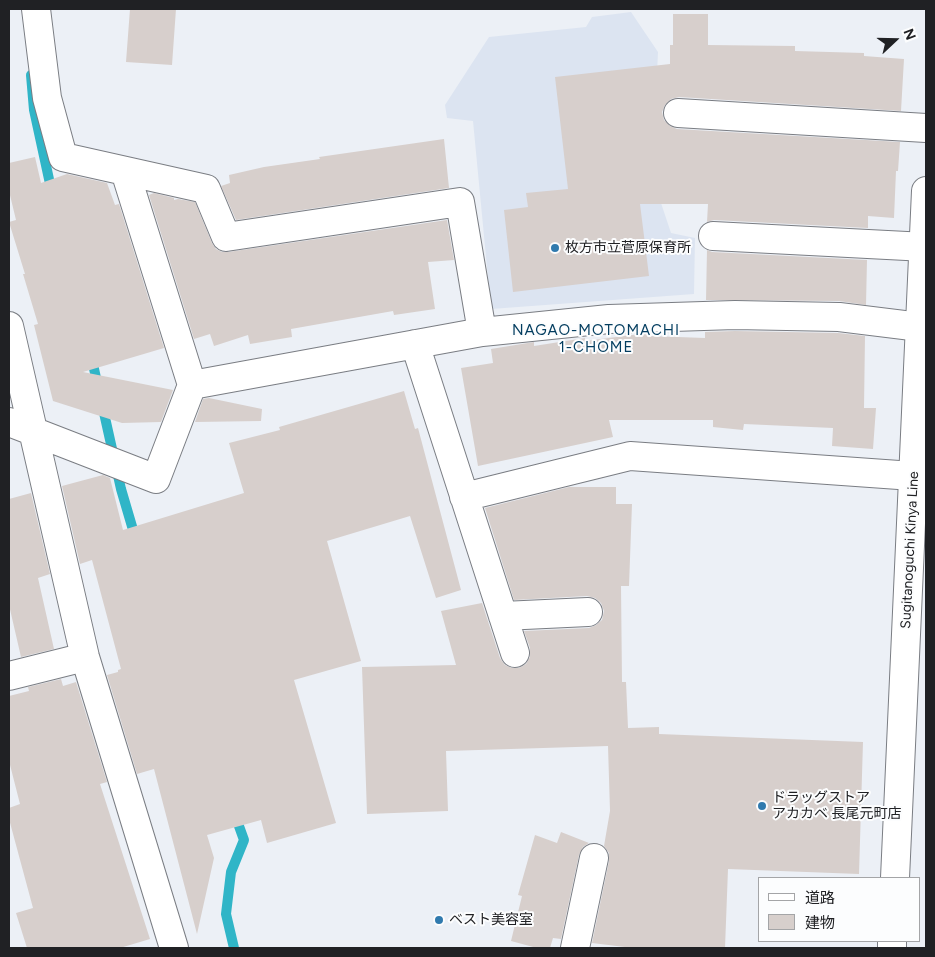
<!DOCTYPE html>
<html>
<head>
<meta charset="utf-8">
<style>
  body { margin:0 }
  #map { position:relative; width:935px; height:957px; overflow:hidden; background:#ecf0f6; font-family:Figtree,"Noto Sans JP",sans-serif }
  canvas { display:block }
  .frame { position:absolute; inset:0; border:10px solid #202124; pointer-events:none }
  .legend { position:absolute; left:758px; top:877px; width:162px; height:65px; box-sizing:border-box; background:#fcfdfe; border:1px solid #a4a5a7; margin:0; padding:6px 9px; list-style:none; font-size:15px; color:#202124 }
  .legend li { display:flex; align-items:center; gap:10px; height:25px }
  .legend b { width:25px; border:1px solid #a4a5a7 }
  .north { position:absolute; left:870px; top:15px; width:50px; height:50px; -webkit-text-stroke:4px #fcfdfe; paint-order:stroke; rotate:69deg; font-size:14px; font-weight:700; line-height:20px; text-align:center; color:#202124 }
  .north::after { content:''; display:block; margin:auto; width:18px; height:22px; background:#202124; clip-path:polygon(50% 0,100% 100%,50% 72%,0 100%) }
</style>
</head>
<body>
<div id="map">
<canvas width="935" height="957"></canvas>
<div class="frame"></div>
<ul class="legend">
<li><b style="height:6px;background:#fff"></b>道路</li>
<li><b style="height:14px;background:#d7cfcc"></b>建物</li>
</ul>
<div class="north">N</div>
</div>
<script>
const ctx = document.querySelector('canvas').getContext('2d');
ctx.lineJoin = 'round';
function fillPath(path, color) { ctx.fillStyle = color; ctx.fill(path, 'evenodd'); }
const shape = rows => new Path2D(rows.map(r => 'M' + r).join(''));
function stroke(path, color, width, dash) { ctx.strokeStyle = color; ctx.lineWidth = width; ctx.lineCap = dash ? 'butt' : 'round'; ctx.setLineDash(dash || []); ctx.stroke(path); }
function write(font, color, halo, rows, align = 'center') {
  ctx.font = font + ' Figtree,"Noto Sans JP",sans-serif'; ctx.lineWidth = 4; ctx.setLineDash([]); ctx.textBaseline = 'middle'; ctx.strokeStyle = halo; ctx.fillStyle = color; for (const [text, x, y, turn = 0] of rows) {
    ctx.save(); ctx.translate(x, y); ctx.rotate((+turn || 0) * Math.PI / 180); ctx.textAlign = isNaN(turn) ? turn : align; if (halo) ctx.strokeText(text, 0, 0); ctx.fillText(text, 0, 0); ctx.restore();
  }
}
fillPath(shape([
  [631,12,658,52,652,176,671,233,695,238,694,294,491,309,473,121,447,118,445,105,489,37,586,27,592,17]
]), '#dce4f1');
stroke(shape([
  [31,75,34,110,52,193],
  [91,355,98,387],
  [102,404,121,489,136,540],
  [234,948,226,914,231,872,244,840,235,815]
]), '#30b5c7', 10);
fillPath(shape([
  [130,9,176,9,172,65,126,62],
  [673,14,708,14,708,45,795,46,795,51,864,53,864,56,904,59,901,111,679,97,671,99,665,105,662,112,664,120,670,126,677,129,900,142,898,171,896,171,894,218,868,216,868,228,714,220,707,222,708,204,640,204,649,276,513,292,504,210,528,207,526,193,568,189,555,77,670,64,670,45,673,45],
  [444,139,449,188,236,220,221,186,230,183,229,175,264,167,320,159,319,157],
  [35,157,41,183,67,174,107,183,115,205,119,204,164,348,83,372,173,390,161,422,122,423,53,401,34,325,38,324,23,274,25,274,9,222,16,220,9,191,9,163],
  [154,193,174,198,174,200,178,199,195,202,212,243,216,249,222,252,228,252,447,220,454,260,428,262,435,309,394,315,393,311,291,329,292,337,250,344,248,335,214,346,210,334,194,339,149,195],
  [707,250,712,252,867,260,866,305,839,301,706,300],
  [735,331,838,333,865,336,864,408,876,408,873,449,832,446,833,428,744,424,743,430,713,427,713,420,609,420,613,437,478,466,461,368,493,363,491,349,534,342,534,346,585,338,585,341,648,333,649,333,650,336,705,338,705,332],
  [404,391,415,429,418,428,461,590,436,598,410,516,327,541,361,661,294,680,336,823,267,843,261,820,207,835,214,858,197,934,154,769,137,774,107,675,118,672,118,670,121,669,92,560,80,564,62,486,103,475,110,478,123,530,244,493,229,443,280,430,279,427],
  [209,398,262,409,261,421,195,422,203,399],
  [569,487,616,487,616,504,632,504,629,586,621,586,622,682,626,682,628,728,659,727,659,734,863,742,859,874,728,869,725,948,633,948,592,943,609,861,609,853,604,846,610,811,608,746,446,751,448,811,367,814,362,667,456,665,441,611,482,603,500,658,505,665,512,668,519,668,526,664,530,657,530,648,524,631,589,628,596,625,602,620,604,611,601,603,595,598,587,596,514,600,485,508],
  [31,493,50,574,38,578,54,649,21,657,9,605,9,499],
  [61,679,63,686,76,682,107,782,100,784,150,939,120,948,27,948,16,913,33,908,9,819,9,808,20,804,9,761,9,696,29,691,28,687],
  [561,832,589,843,583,847,579,855,561,939,553,938,550,948,537,948,511,941,522,896,518,895,535,835,557,843]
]), '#d7cfcc');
const minor = shape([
  [36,9,47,98,63,157,206,189,226,237,460,202,482,332],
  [678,113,926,128],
  [125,171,192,385],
  [713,236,926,247],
  [9,326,85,657,174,948],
  [415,344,515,653],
  [9,422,156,479,192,385,482,332,609,319,735,315,839,317,920,327],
  [464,497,630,456,913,476],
  [503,616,588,612],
  [9,676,85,657],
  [575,948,594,858]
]);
const major = shape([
  [895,878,926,191],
  [892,948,892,941]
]);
stroke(minor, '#7a7d83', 30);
stroke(major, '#7a7d83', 30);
stroke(minor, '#fff', 28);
stroke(major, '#fff', 28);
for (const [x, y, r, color] of [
  [555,248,5,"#307aae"],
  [762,806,5,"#307aae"],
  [439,920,5,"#307aae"]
]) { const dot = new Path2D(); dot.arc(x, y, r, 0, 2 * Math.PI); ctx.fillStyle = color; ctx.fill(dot); stroke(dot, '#fcfdfe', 2); }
write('14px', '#202124', '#fcfdfe', [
  ["枚方市立菅原保育所",565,248],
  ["ドラッグストア",772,798],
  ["アカカベ 長尾元町店",772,814],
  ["ベスト美容室",449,920]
], 'left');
write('14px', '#202124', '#fcfdfe', [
  ["Sugitanoguchi Kinya Line",910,550,-87]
]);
ctx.letterSpacing = '1px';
write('15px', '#033d5f', '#fcfdfe', [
  ["NAGAO-MOTOMACHI",596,331],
  ["1-CHOME",596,348]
]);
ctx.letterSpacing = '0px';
</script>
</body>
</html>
